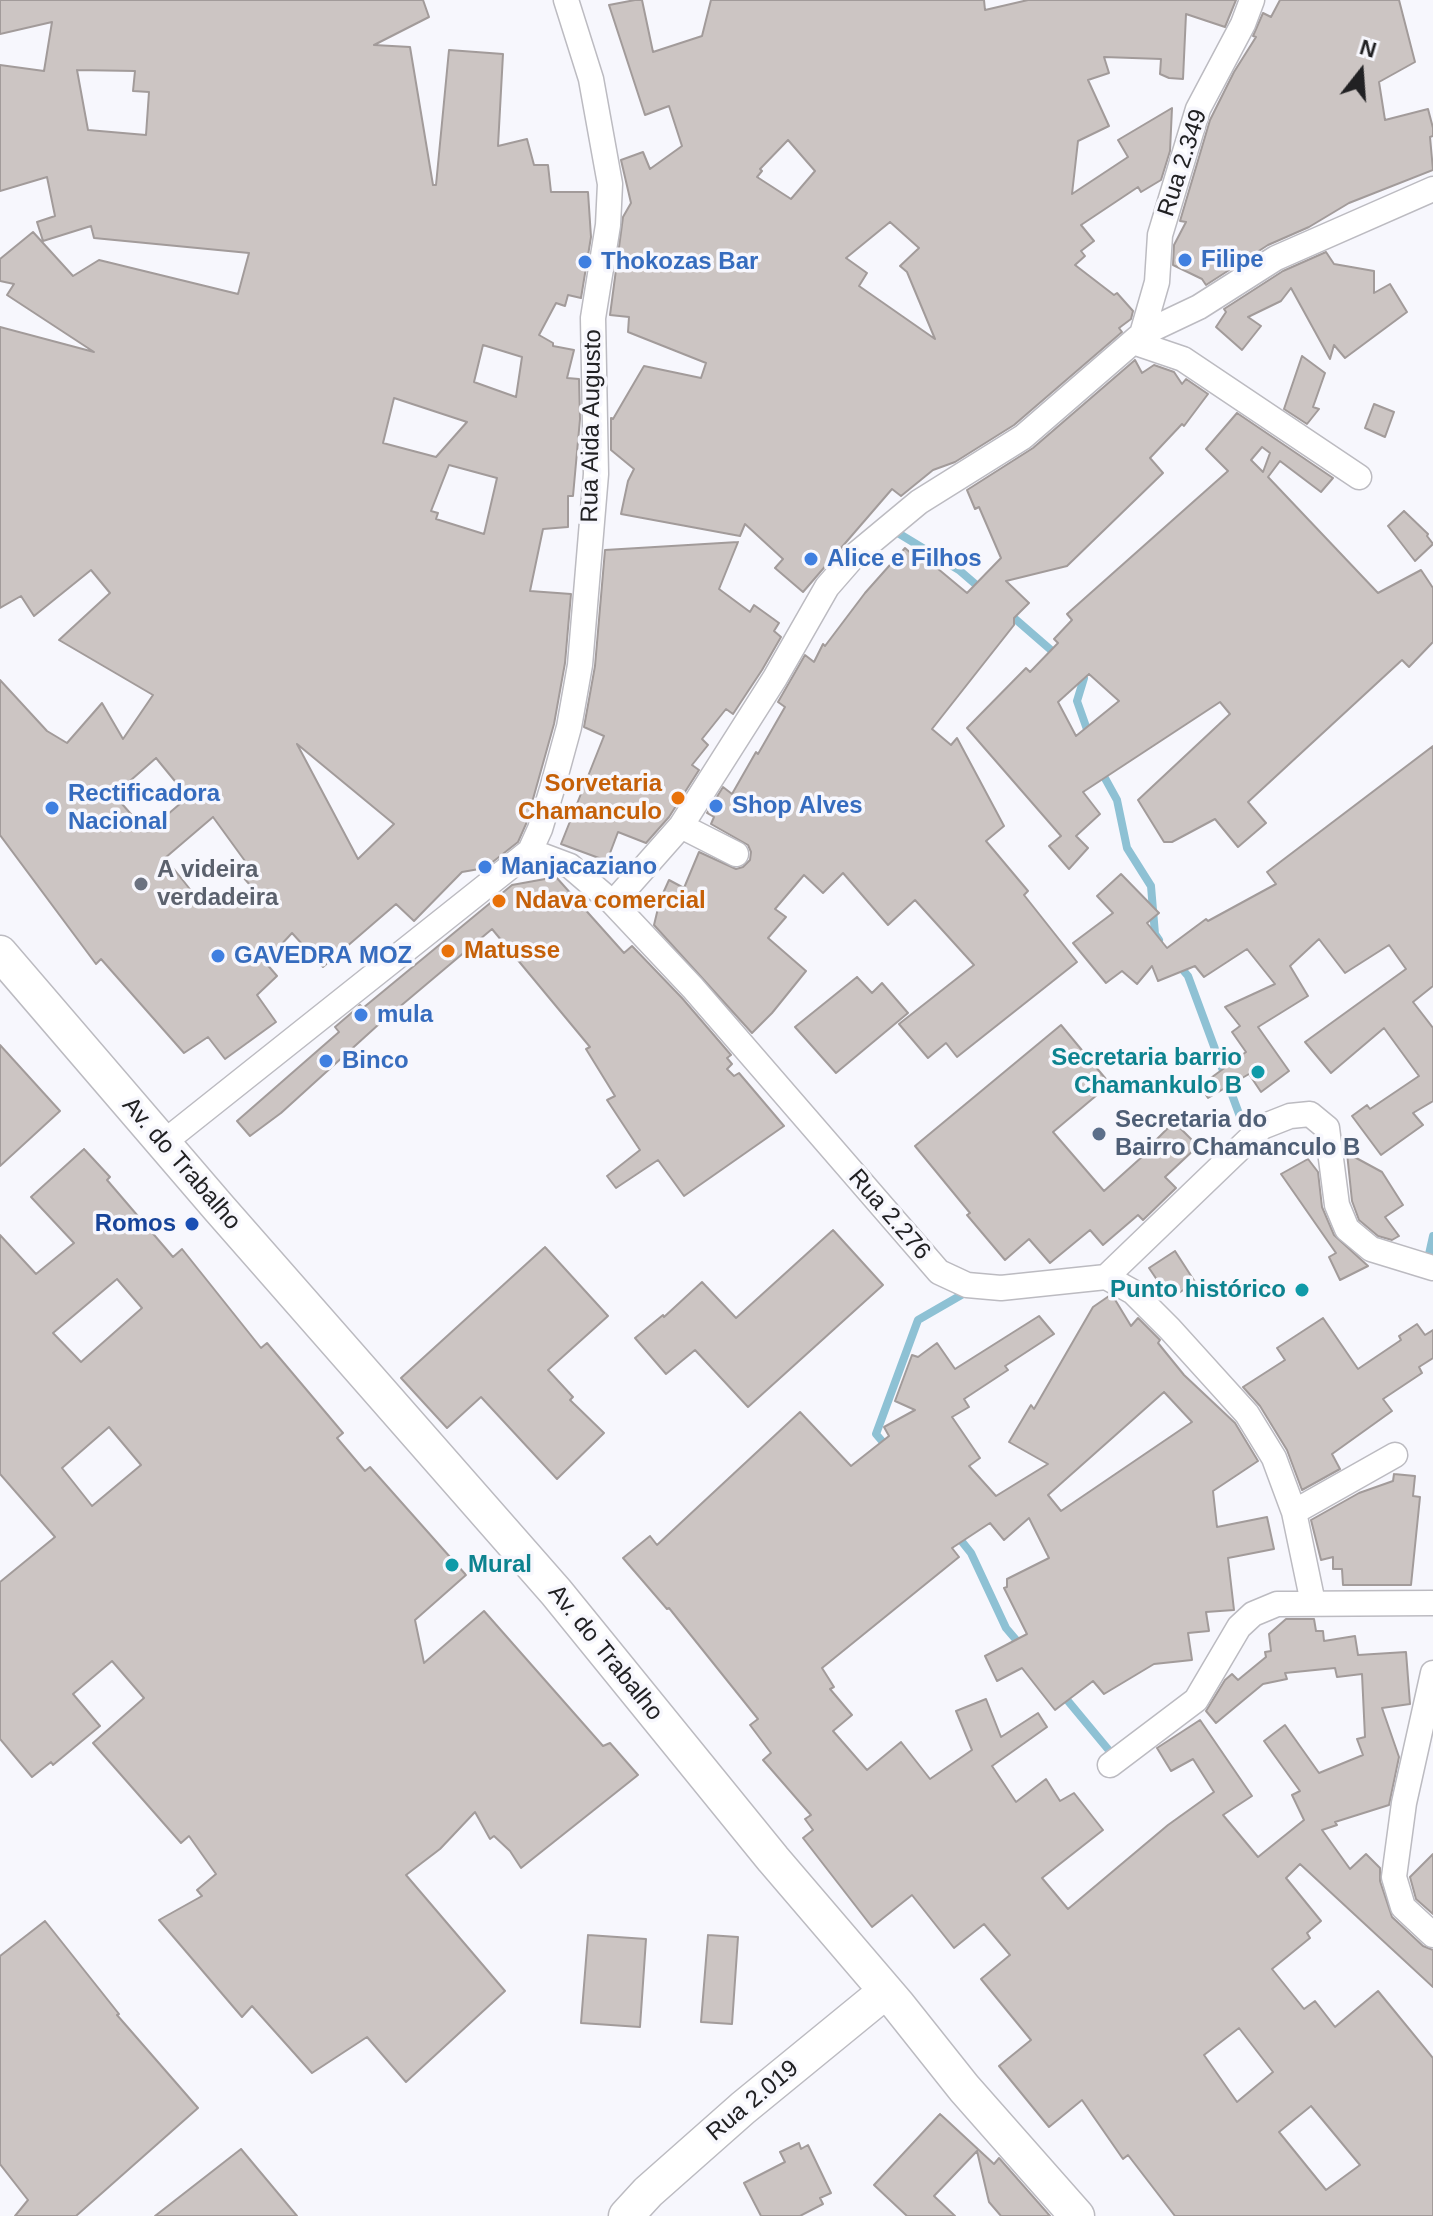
<!DOCTYPE html>
<html>
<head>
<meta charset="utf-8">
<style>
  body { margin:0 }
  #map { position:relative; width:1433px; height:2216px; overflow:hidden; background:#f7f7fd; font-family:Helvetica,sans-serif }
  canvas { display:block }
  .north { position:absolute; left:1321px; top:32px; width:80px; height:80px; -webkit-text-stroke:6px #f7f7fd; paint-order:stroke; rotate:17deg; font-size:22px; font-weight:700; line-height:32px; text-align:center; color:#212123 }
  .north::after { content:''; display:block; margin:auto; width:28px; height:36px; background:#212123; clip-path:polygon(50% 0,100% 100%,50% 72%,0 100%) }
</style>
</head>
<body>
<div id="map">
<canvas width="1433" height="2216"></canvas>
<div class="north">N</div>
</div>
<script>
const ctx = document.querySelector('canvas').getContext('2d');
ctx.lineJoin = 'round';
const shape = rows => new Path2D(rows.map(r => 'M' + r).join(''));
function stroke(path, color, width, dash) { ctx.strokeStyle = color; ctx.lineWidth = width; ctx.lineCap = dash ? 'butt' : 'round'; ctx.setLineDash(dash || []); ctx.stroke(path); }
function fillPath(path, color) { ctx.fillStyle = color; ctx.fill(path, 'evenodd'); }
function write(font, color, halo, rows, align = 'center') {
  ctx.font = font + ' Helvetica,sans-serif'; ctx.lineWidth = 7; ctx.setLineDash([]); ctx.textBaseline = 'middle'; ctx.strokeStyle = halo; ctx.fillStyle = color; for (const [text, x, y, turn = 0] of rows) {
    ctx.save(); ctx.translate(x, y); ctx.rotate((+turn || 0) * Math.PI / 180); ctx.textAlign = isNaN(turn) ? turn : align; if (halo) ctx.strokeText(text, 0, 0); ctx.fillText(text, 0, 0); ctx.restore();
  }
}
stroke(shape([
  [893,530,959,570,981,589],
  [1006,611,1059,657],
  [1079,674,1084,678,1077,701,1089,735],
  [1101,771,1117,800,1127,848,1151,886,1155,934,1159,940],
  [1177,963,1188,976,1245,1130],
  [1427,1263,1433,1236],
  [887,1447,876,1434,918,1320,970,1290],
  [955,1533,971,1553,1006,1628,1023,1648],
  [1063,1695,1112,1754,1117,1751]
]), '#8ec1d4', 8);
const building = shape([
  [0,0,423,0,429,17,374,45,410,47,433,185,436,185,449,50,503,54,498,146,527,139,534,165,548,165,551,192,588,192,591,237,581,298,568,295,565,306,556,303,539,335,553,343,553,346,574,350,567,378,579,379,580,419,573,496,568,496,568,527,543,529,530,591,571,594,565,663,554,724,526,824,518,842,485,868,462,872,414,921,396,904,323,967,292,933,265,962,277,976,257,995,276,1022,225,1059,208,1037,184,1053,101,959,96,964,0,835,0,680,47,731,67,743,102,703,123,739,153,695,59,640,110,593,91,570,34,616,21,596,0,608,0,327,94,352,7,295,14,284,0,281,0,259,33,232,73,276,99,260,238,294,249,253,94,238,91,226,43,241,37,222,55,216,47,177,0,191,0,65,44,71,52,22,0,34,0,0],
  [77,70,135,71,133,91,149,92,146,135,88,130,77,70],
  [483,345,522,357,516,397,474,382,483,345],
  [394,398,467,422,436,457,383,443,394,398],
  [449,465,497,478,484,534,436,519,438,513,431,511,449,465],
  [297,744,394,824,358,859,297,744],
  [156,758,188,797,147,832,114,795,156,758],
  [213,817,245,861,236,869,257,893,199,896,197,898,165,858,213,817],
  [635,0,642,0,653,52,702,36,711,0,984,0,985,10,1028,0,1236,0,1225,27,1186,14,1183,79,1169,78,1160,74,1161,59,1104,57,1109,73,1088,80,1109,126,1078,141,1072,194,1128,157,1118,140,1172,108,1170,151,1161,180,1141,192,1138,187,1081,225,1094,241,1081,251,1085,256,1075,265,1114,295,1117,293,1133,311,1131,319,1119,328,1122,332,1014,425,955,462,933,470,901,496,892,489,803,592,775,568,783,559,745,524,740,536,621,514,628,481,634,469,611,450,611,418,613,419,644,366,701,378,706,363,628,332,629,317,610,315,623,217,631,203,621,160,643,152,650,169,682,146,669,106,645,115,609,5,635,0],
  [788,140,815,171,791,199,757,177,762,171,760,169,788,140],
  [890,222,919,248,900,266,907,272,935,339,859,286,867,273,846,258,890,222],
  [1280,0,1399,0,1415,62,1379,82,1385,120,1428,109,1433,128,1433,136,1430,137,1433,170,1349,203,1309,227,1268,245,1206,285,1202,279,1173,265,1174,245,1186,222,1180,221,1210,120,1234,72,1256,37,1253,36,1263,13,1271,17,1280,0],
  [1326,252,1334,264,1374,271,1374,293,1390,284,1407,312,1345,358,1334,345,1330,359,1291,288,1281,301,1248,317,1261,326,1242,350,1216,327,1226,312,1224,309,1283,271,1326,252],
  [1302,356,1325,373,1313,407,1319,409,1307,424,1284,409,1302,356],
  [1135,360,1142,373,1154,365,1174,372,1182,384,1186,379,1208,394,1184,426,1182,424,1150,458,1163,473,1067,566,1006,581,1029,603,1014,618,1014,625,932,729,951,745,957,738,1004,826,986,841,1028,891,1024,895,1077,962,957,1057,946,1043,928,1058,899,1024,974,965,915,900,888,925,843,873,823,893,804,875,775,909,786,917,768,938,806,971,772,1013,752,1033,654,925,660,900,669,880,684,888,699,852,736,869,743,867,750,860,751,852,748,845,711,824,714,817,707,813,723,787,732,794,756,752,758,754,785,707,778,702,805,655,814,662,823,644,825,646,865,593,905,548,922,563,925,558,967,593,1001,558,979,507,975,509,967,490,1033,448,1135,360],
  [1374,404,1394,412,1385,437,1365,428,1374,404],
  [1237,413,1333,478,1321,492,1280,461,1268,477,1378,593,1421,570,1433,588,1433,642,1409,667,1402,660,1248,802,1266,823,1238,847,1215,819,1172,842,1164,842,1138,800,1230,714,1220,702,1083,792,1100,814,1076,836,1088,848,1069,869,1049,846,1061,836,967,728,1026,668,1030,672,1058,643,1054,639,1072,620,1067,614,1228,471,1206,449,1237,413],
  [1262,447,1270,453,1263,472,1251,460,1262,447],
  [1089,674,1119,701,1076,736,1058,702,1089,674],
  [1404,511,1428,534,1427,536,1433,544,1415,561,1388,526,1404,511],
  [738,542,719,589,750,612,754,605,779,623,774,631,781,637,762,670,733,714,726,709,702,739,708,745,692,765,699,770,669,817,646,843,618,832,607,861,561,844,604,736,584,727,595,666,605,550,738,542],
  [1433,746,1433,986,1413,1002,1433,1028,1433,1101,1413,1113,1423,1125,1381,1155,1352,1116,1367,1105,1370,1109,1419,1076,1384,1028,1331,1073,1305,1042,1406,969,1389,945,1345,973,1319,939,1290,966,1308,996,1258,1027,1289,1071,1261,1092,1249,1074,1208,1098,1200,1086,1246,1052,1232,1032,1240,1026,1225,1007,1275,984,1247,949,1204,977,1195,966,1158,981,1152,966,1137,984,1122,971,1106,983,1073,943,1113,913,1097,896,1121,874,1159,913,1147,923,1167,948,1206,919,1208,921,1276,884,1267,872,1433,746],
  [556,877,624,953,632,946,682,998,731,1055,727,1058,732,1064,727,1069,734,1076,739,1073,784,1126,684,1196,658,1160,616,1188,607,1176,640,1150,607,1100,615,1096,586,1049,590,1047,492,929,378,1025,281,1113,250,1136,237,1121,339,1032,335,1027,356,1009,360,1005,363,1008,512,885,556,877],
  [857,977,872,993,882,983,908,1013,836,1073,795,1027,857,977],
  [1061,1025,1110,1084,1053,1132,1104,1191,1153,1147,1151,1145,1174,1122,1198,1146,1165,1177,1176,1188,1143,1220,1138,1215,1103,1245,1090,1230,1050,1263,1029,1239,1005,1260,967,1215,970,1213,915,1146,1061,1025],
  [0,1045,60,1111,0,1166,0,1045],
  [84,1149,110,1177,107,1180,173,1257,182,1249,261,1348,267,1343,343,1433,337,1438,365,1471,370,1467,466,1575,415,1620,424,1663,484,1611,603,1746,610,1743,638,1775,521,1868,510,1851,494,1836,490,1839,475,1812,440,1849,406,1875,505,1991,406,2082,367,2037,312,2073,252,2006,242,2017,159,1920,202,1896,197,1890,216,1874,189,1836,181,1843,93,1743,144,1698,112,1661,73,1694,100,1726,53,1765,51,1762,32,1777,0,1739,0,1582,55,1537,0,1474,0,1235,36,1274,74,1243,31,1197,84,1149],
  [117,1279,142,1308,81,1362,53,1333,117,1279],
  [109,1427,141,1465,92,1506,62,1468,109,1427],
  [1347,1153,1382,1172,1403,1205,1385,1217,1399,1236,1392,1240,1378,1236,1359,1220,1352,1201,1347,1153],
  [1308,1159,1318,1172,1322,1207,1334,1235,1368,1266,1340,1280,1329,1257,1336,1253,1281,1174,1308,1159],
  [833,1230,883,1285,748,1407,695,1350,666,1374,635,1338,663,1315,664,1317,702,1282,736,1318,833,1230],
  [545,1247,608,1316,548,1370,573,1397,570,1400,604,1433,557,1479,481,1397,447,1428,401,1378,545,1247],
  [1175,1251,1195,1282,1170,1299,1149,1268,1175,1251],
  [1109,1296,1114,1298,1131,1326,1138,1318,1160,1340,1158,1343,1184,1375,1235,1423,1258,1461,1213,1491,1217,1527,1267,1517,1274,1549,1228,1558,1234,1610,1206,1612,1209,1631,1188,1633,1192,1660,1154,1664,1104,1694,1093,1681,1055,1710,1022,1668,997,1681,985,1656,1027,1634,1004,1588,1007,1587,1007,1579,1049,1558,1029,1518,1004,1540,990,1523,952,1548,959,1557,822,1668,834,1687,830,1689,852,1715,833,1731,867,1770,901,1742,930,1779,972,1750,956,1711,986,1699,1001,1737,1038,1713,1047,1727,992,1766,1016,1802,1046,1779,1060,1801,1074,1793,1103,1830,1042,1878,1068,1909,1168,1825,1214,1792,1193,1759,1171,1771,1157,1748,1200,1720,1252,1796,1223,1815,1258,1857,1304,1820,1292,1795,1300,1791,1264,1741,1285,1725,1319,1773,1363,1755,1357,1739,1365,1737,1362,1674,1337,1677,1335,1668,1285,1673,1287,1679,1263,1684,1216,1723,1206,1711,1225,1680,1232,1674,1238,1680,1266,1657,1265,1652,1271,1651,1269,1634,1286,1619,1314,1619,1316,1631,1323,1631,1324,1641,1355,1636,1358,1655,1406,1652,1410,1704,1382,1708,1399,1757,1389,1805,1335,1822,1337,1825,1322,1830,1350,1869,1366,1854,1380,1868,1380,1881,1392,1917,1423,1946,1433,1950,1433,1987,1300,1864,1286,1878,1321,1921,1307,1933,1310,1938,1272,1969,1304,2009,1315,2001,1335,2027,1378,1991,1433,2058,1433,2216,1175,2216,1128,2155,1123,2159,1082,2100,1049,2127,999,2066,1031,2040,981,1979,1010,1955,984,1924,954,1948,912,1895,872,1927,803,1838,813,1830,805,1819,811,1815,763,1760,771,1753,750,1725,758,1719,669,1608,667,1609,623,1558,650,1536,657,1545,800,1412,851,1466,889,1436,884,1427,915,1410,895,1401,912,1355,918,1357,937,1343,955,1369,1039,1316,1054,1334,1005,1366,1008,1370,964,1399,969,1407,952,1417,980,1458,969,1466,996,1496,1048,1464,1009,1442,1031,1405,1034,1409,1093,1307,1109,1296],
  [1164,1392,1192,1422,1061,1511,1048,1495,1164,1392],
  [1239,2028,1273,2072,1237,2102,1204,2055,1239,2028],
  [1311,2106,1360,2165,1326,2190,1279,2132,1311,2106],
  [1323,1318,1358,1369,1401,1340,1399,1336,1417,1324,1425,1335,1433,1330,1433,1358,1419,1367,1422,1373,1383,1399,1392,1411,1332,1454,1340,1469,1302,1490,1287,1450,1260,1406,1243,1387,1285,1360,1277,1348,1323,1318],
  [1394,1474,1415,1476,1413,1496,1420,1497,1411,1585,1343,1585,1342,1569,1333,1569,1333,1557,1321,1560,1311,1520,1359,1493,1393,1481,1394,1474],
  [1433,1854,1433,1914,1416,1899,1410,1877,1433,1854],
  [45,1921,119,2014,117,2015,198,2108,76,2216,15,2216,28,2200,0,2164,0,1956,45,1921],
  [588,1935,646,1939,640,2027,581,2023,588,1935],
  [708,1935,738,1937,732,2024,701,2022,708,1935],
  [940,2114,994,2164,999,2158,1050,2216,1001,2216,989,2202,977,2151,934,2196,955,2216,907,2216,874,2185,940,2114],
  [799,2143,801,2149,808,2145,831,2193,820,2198,823,2204,800,2216,761,2216,744,2183,785,2162,780,2152,799,2143],
  [241,2149,297,2216,155,2216,241,2149]
]);
fillPath(building, '#ccc5c3');
stroke(building, '#a29b9a', 2);
const street = shape([
  [1142,334,1157,282,1160,235,1198,109,1243,24,1252,0],
  [1133,342,1183,359,1359,477],
  [681,826,736,854],
  [530,851,540,829,552,789,569,727,580,665,596,474,593,318,608,225,610,184,591,79,566,0],
  [613,903,681,826,775,678,827,587,854,556,919,502,1023,437,1142,334,1199,307,1276,258,1433,189],
  [163,1143,530,851,570,866,613,903,693,988,939,1272,967,1285,1001,1288,1106,1277,1262,1127,1290,1116,1310,1114,1327,1128,1337,1205,1347,1229,1371,1249,1433,1268],
  [1106,1277,1133,1292,1170,1329,1247,1414,1274,1458,1294,1512,1313,1603],
  [1294,1512,1395,1455],
  [1433,1673,1404,1803,1394,1877,1403,1907,1433,1935],
  [1110,1765,1196,1700,1239,1627,1253,1614,1277,1604,1433,1603]
]);
const secondary = shape([
  [0,953,219,1208,556,1592,773,1859,898,2005,964,2088,1077,2216],
  [626,2216,648,2192,743,2108,886,1991]
]);
stroke(street, '#bcbbc1', 27);
stroke(secondary, '#bcbbc1', 37);
stroke(street, '#fff', 24);
stroke(secondary, '#fff', 34);
for (const [x, y, r, color] of [
  [1185,260,8,"#3f7fe0"],
  [585,262,8,"#3f7fe0"],
  [811,559,8,"#3f7fe0"],
  [678,798,8,"#e8710a"],
  [716,806,8,"#3f7fe0"],
  [52,808,8,"#3f7fe0"],
  [485,867,8,"#3f7fe0"],
  [141,884,8,"#6b7280"],
  [499,901,8,"#e8710a"],
  [448,951,8,"#e8710a"],
  [218,956,8,"#3f7fe0"],
  [361,1015,8,"#3f7fe0"],
  [326,1061,8,"#3f7fe0"],
  [1258,1072,8,"#0f9aa8"],
  [1099,1134,8,"#5c6f8a"],
  [192,1224,8,"#1a4fb4"],
  [1302,1290,8,"#0f9aa8"],
  [452,1565,8,"#0f9aa8"]
]) { const dot = new Path2D(); dot.arc(x, y, r, 0, 2 * Math.PI); ctx.fillStyle = color; ctx.fill(dot); stroke(dot, '#f7f7fd', 3); }
write('24px', '#212123', '#f7f7fd', [
  ["Rua 2.349",1183,163,-72],
  ["Rua Aida Augusto",592,426,-89],
  ["Av. do Trabalho",181,1164,49],
  ["Rua 2.276",889,1215,49],
  ["Av. do Trabalho",605,1653,51],
  ["Rua 2.019",753,2101,-40]
]);
write('bold 24px', '#366cbe', '#f7f7fd', [
  ["Filipe",1201,260],
  ["Thokozas Bar",601,262],
  ["Alice e Filhos",827,559],
  ["Rectificadora",68,794],
  ["Nacional",68,822],
  ["Shop Alves",732,806],
  ["Manjacaziano",501,867],
  ["GAVEDRA MOZ",234,956],
  ["mula",377,1015],
  ["Binco",342,1061]
], 'left');
write('bold 24px', '#c56008', '#f7f7fd', [
  ["Sorvetaria",662,784,"right"],
  ["Chamanculo",662,812,"right"],
  ["Ndava comercial",515,901],
  ["Matusse",464,951]
], 'left');
write('bold 24px', '#5b616d', '#f7f7fd', [
  ["A videira",157,870],
  ["verdadeira",157,898]
], 'left');
write('bold 24px', '#0d838f', '#f7f7fd', [
  ["Secretaria barrio",1242,1058],
  ["Chamankulo B",1242,1086],
  ["Punto histórico",1286,1290],
  ["Mural",468,1565,"left"]
], 'right');
write('bold 24px', '#4e5e75', '#f7f7fd', [
  ["Secretaria do",1115,1120],
  ["Bairro Chamanculo B",1115,1148]
], 'left');
write('bold 24px', '#164399', '#f7f7fd', [
  ["Romos",176,1224]
], 'right');
</script>
</body>
</html>
